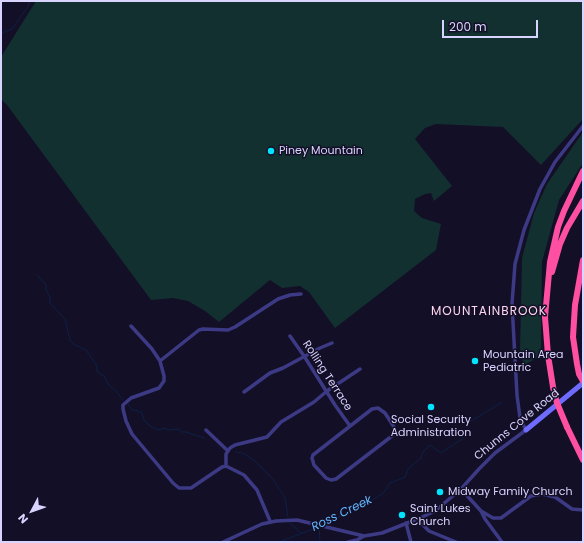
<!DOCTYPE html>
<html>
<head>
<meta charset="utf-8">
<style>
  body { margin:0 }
  #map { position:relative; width:584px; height:543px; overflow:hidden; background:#130f26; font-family:Poppins,sans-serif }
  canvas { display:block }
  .frame { position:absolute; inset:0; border:2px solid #d9d4ff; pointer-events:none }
  .north { position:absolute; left:12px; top:491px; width:40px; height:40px; -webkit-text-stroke:3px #130f26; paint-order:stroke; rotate:229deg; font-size:11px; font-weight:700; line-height:16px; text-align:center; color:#d9d4ff }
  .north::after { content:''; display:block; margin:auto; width:14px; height:18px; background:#d9d4ff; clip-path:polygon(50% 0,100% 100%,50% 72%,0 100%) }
  .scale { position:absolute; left:442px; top:20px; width:96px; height:18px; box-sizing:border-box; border:2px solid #d9d4ff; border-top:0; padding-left:5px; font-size:12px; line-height:14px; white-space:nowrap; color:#d9d4ff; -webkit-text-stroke:3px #130f26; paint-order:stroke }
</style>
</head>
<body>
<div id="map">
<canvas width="584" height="543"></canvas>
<div class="frame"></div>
<div class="north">N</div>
<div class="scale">200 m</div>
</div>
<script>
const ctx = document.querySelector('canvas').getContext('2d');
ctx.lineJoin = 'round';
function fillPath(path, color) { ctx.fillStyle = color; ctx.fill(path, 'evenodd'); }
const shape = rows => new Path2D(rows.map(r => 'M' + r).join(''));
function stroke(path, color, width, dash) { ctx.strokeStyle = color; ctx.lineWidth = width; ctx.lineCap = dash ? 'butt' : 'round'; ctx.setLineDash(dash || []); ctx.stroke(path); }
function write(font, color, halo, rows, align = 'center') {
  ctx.font = font + ' Poppins,sans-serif'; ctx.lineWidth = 3; ctx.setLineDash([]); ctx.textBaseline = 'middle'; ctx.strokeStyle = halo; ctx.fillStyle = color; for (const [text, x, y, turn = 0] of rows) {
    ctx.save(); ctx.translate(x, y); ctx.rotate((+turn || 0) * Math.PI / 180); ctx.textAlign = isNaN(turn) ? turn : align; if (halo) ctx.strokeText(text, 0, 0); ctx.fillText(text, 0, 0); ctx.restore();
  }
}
fillPath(shape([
  [36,1,583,1,583,119,541,165,503,127,436,124,425,128,415,139,452,186,434,201,431,193,425,194,415,199,414,211,422,218,441,224,436,250,335,328,309,292,300,286,282,288,270,280,219,322,205,311,188,301,173,298,151,300,7,105,1,99,1,57],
  [583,132,583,163,559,200,542,262,541,356,524,365,520,351,522,258,534,213,547,184]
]), '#12302f');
stroke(shape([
  [1,33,12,29,27,8,30,1],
  [37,275,46,285,46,290,50,297,50,303,65,319,70,340,73,344,86,350,97,366,97,371,100,374,104,376,108,384,116,391,123,400],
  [128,404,132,410,138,411,142,413,144,420,150,426,158,430,164,428,168,430,178,429,182,432,186,432,204,438],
  [236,452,243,453,255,461,273,479,285,498,288,517],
  [290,523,301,533],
  [322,525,362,506,379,496,384,492,390,483,405,477,408,469,421,458,423,452,430,445,441,453,468,435,468,423,502,402],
  [319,527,320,542],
  [279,542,318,527]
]), '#0c2248', 1);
stroke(shape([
  [131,326,152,349,160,361,164,376,164,381,159,388,131,398,123,405,123,409,126,421,132,434,173,483,179,488,191,488,222,467,226,466,244,475,257,490,270,521],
  [290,336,304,356,335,405,350,426],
  [160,361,199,330,203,329,228,330,235,327,278,299,290,295,301,294],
  [244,392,270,373,283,368,320,348,332,343],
  [378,408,385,413,394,427,395,431,392,436,336,479,331,480,326,478,314,465,312,458,313,455,372,409,378,408],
  [206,430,228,451],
  [226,466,226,454,230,448,235,445,267,437,281,422,314,402,327,391,360,369],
  [461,489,481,511,485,519,502,542],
  [481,511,493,518,501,518,531,496,542,494,555,497,572,509,583,510],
  [420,518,422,524,429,531,456,542],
  [406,523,411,542],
  [223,542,262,524,276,521,297,520,364,536,382,533,420,518,435,511,461,489,479,469,495,453,526,430,520,418,517,395,512,304,515,264,524,230,540,189,555,162,583,126],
  [348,542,357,540,364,536]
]), '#3d3a85', 3.5);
stroke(shape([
  [526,430,583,383]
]), '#6f6bff', 5);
stroke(shape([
  [583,260,575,305,573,337,577,364,579,374,583,381],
  [552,272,560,244,567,228,583,201],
  [553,387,548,355,545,317,550,262,558,227,564,211,583,171],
  [567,427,583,460]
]), '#ff4fa3', 6);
stroke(shape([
  [553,387,557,403,567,427]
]), '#ff4fa3', 6);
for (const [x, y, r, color] of [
  [271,151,4,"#00e5ff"],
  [475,361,4,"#00e5ff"],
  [431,407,4,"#00e5ff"],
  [440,492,4,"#00e5ff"],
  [402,515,4,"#00e5ff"]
]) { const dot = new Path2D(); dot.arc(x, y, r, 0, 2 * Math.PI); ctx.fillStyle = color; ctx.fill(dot); stroke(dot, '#130f26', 1.5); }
write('11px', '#d9d4ff', '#130f26', [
  ["Piney Mountain",279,151],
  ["Mountain Area",483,355],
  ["Pediatric",483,368],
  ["Social Security",431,420,"center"],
  ["Administration",431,433,"center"],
  ["Midway Family Church",448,492],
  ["Saint Lukes",410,509],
  ["Church",410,522]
], 'left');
write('11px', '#d9d4ff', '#130f26', [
  ["Rolling Terrace",327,376,57],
  ["Chunns Cove Road",517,425,-39]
]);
ctx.letterSpacing = '1px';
write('12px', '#ffd6f0', '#130f26', [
  ["MOUNTAINBROOK",489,312]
]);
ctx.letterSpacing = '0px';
write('italic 12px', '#62b6ff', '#130f26', [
  ["Ross Creek",342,514,-26]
]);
</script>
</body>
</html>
